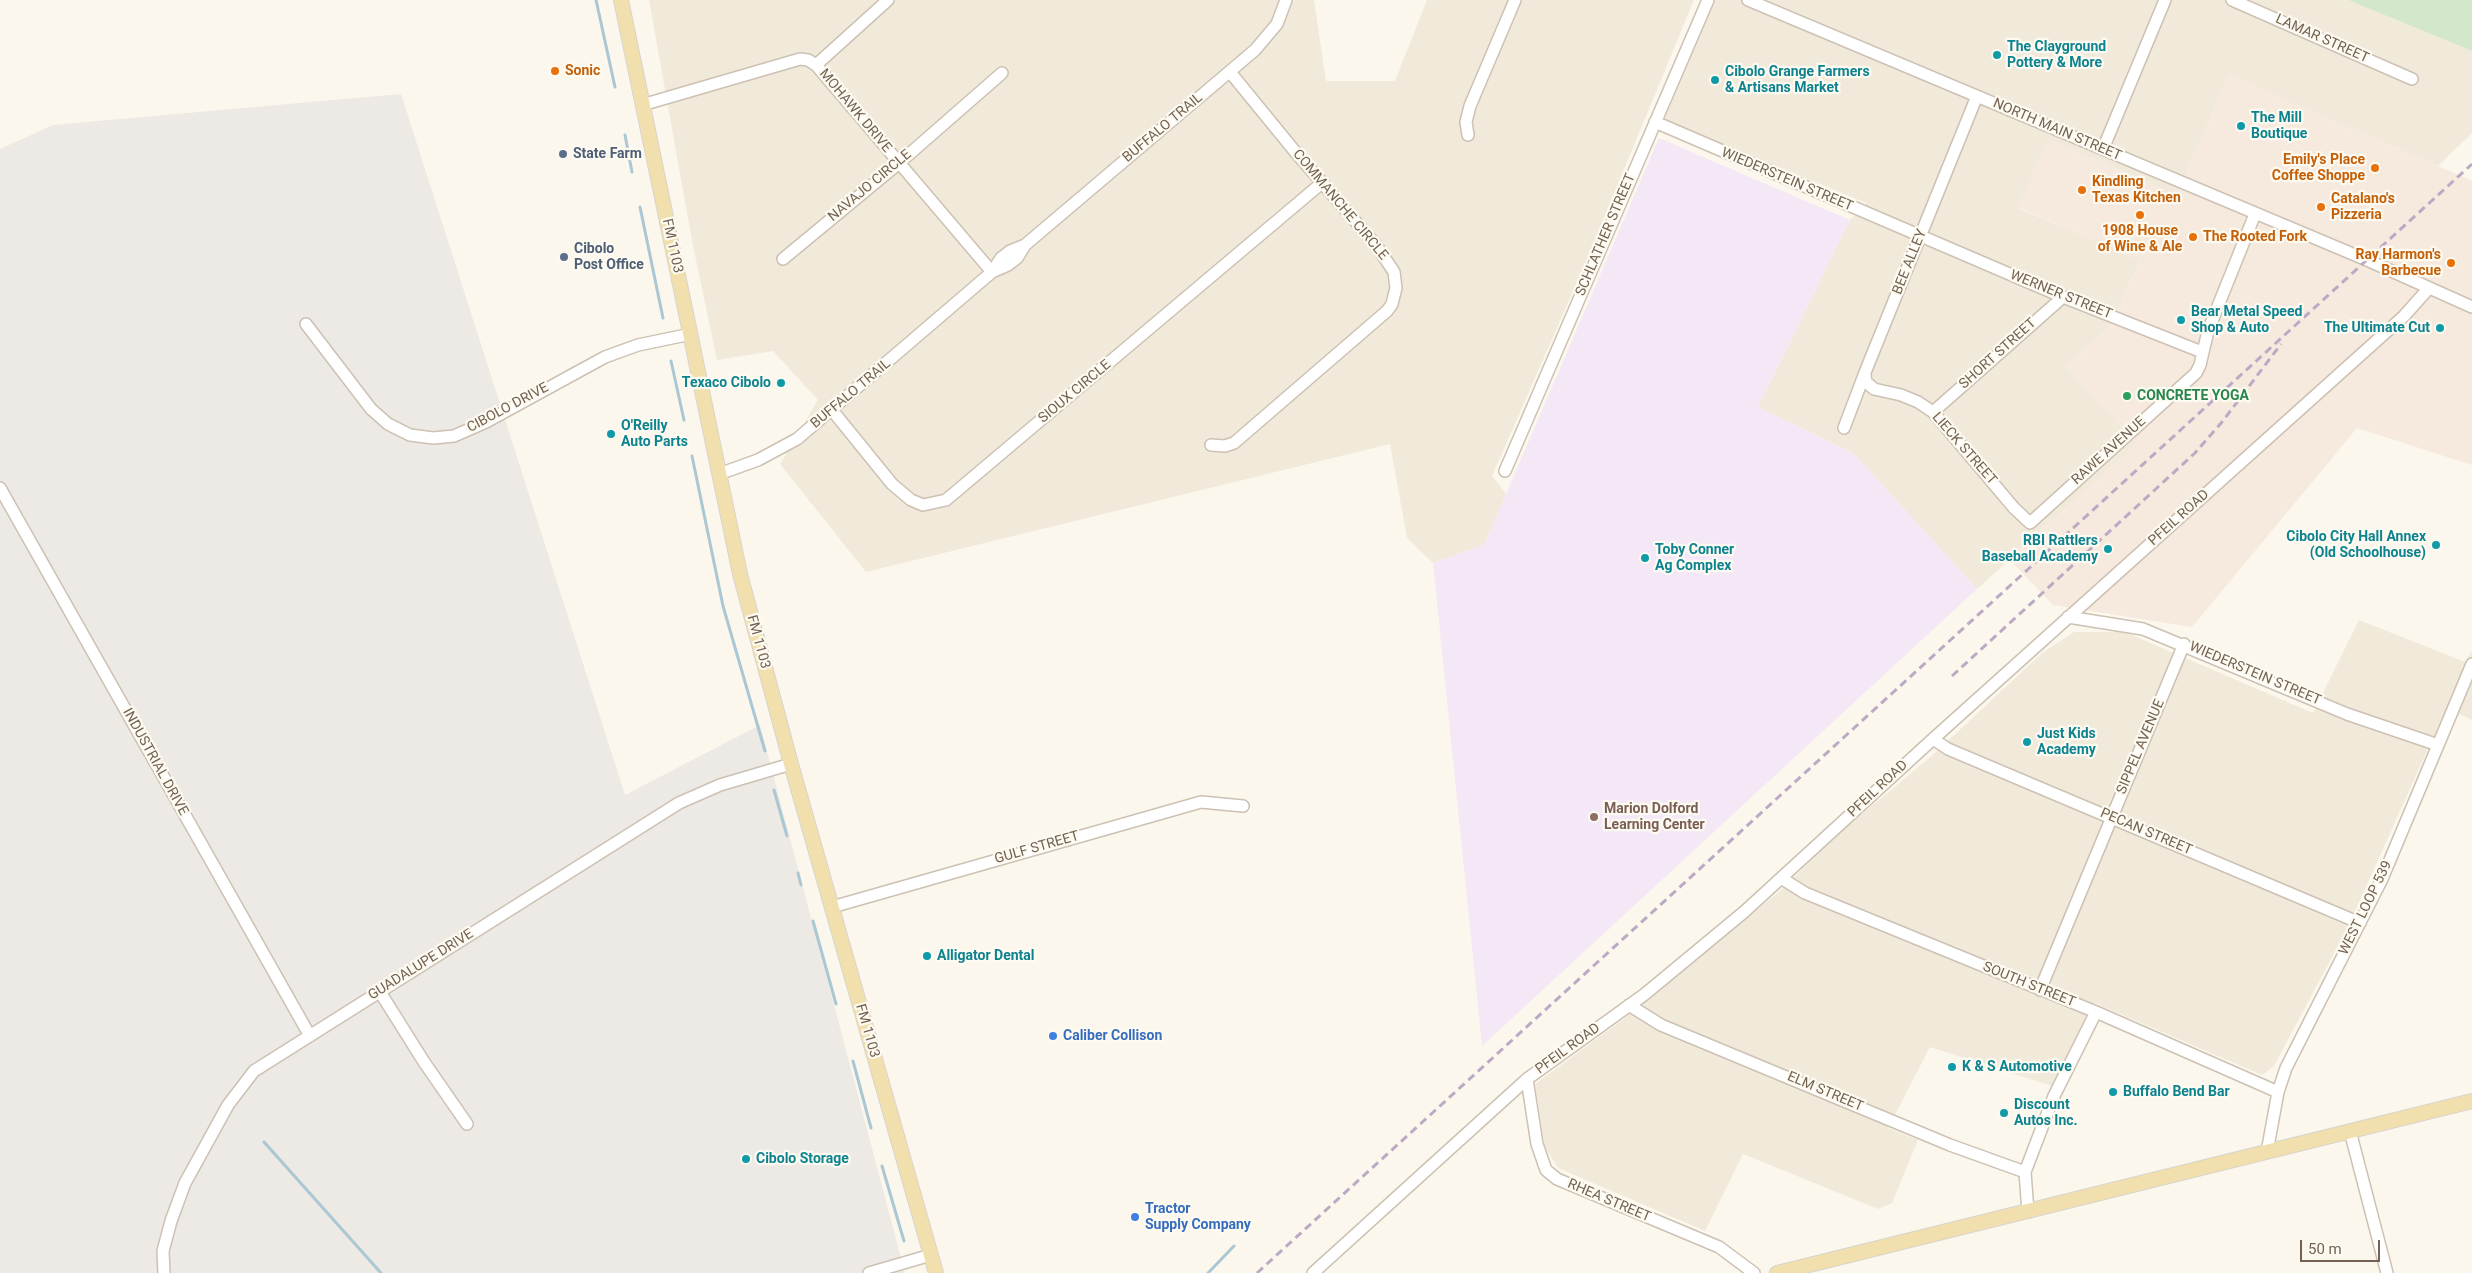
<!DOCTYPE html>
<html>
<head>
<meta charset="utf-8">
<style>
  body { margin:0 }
  #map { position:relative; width:2472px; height:1273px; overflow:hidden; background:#fbf7ec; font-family:Roboto,sans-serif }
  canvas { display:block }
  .scale { position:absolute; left:2300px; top:1240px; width:80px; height:22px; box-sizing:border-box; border:2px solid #736251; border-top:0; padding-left:6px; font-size:15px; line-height:18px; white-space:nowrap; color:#736251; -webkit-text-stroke:4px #fdfaf2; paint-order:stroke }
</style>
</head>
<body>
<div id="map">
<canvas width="2472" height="1273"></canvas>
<div class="scale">50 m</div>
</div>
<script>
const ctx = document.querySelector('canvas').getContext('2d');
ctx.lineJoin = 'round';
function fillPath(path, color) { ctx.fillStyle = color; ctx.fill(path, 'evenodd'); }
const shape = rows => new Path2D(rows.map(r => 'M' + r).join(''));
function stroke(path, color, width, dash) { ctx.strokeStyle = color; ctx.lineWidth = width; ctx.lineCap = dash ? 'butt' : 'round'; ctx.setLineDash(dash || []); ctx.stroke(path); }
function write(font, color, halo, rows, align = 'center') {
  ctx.font = font + ' Roboto,sans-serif'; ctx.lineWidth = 4.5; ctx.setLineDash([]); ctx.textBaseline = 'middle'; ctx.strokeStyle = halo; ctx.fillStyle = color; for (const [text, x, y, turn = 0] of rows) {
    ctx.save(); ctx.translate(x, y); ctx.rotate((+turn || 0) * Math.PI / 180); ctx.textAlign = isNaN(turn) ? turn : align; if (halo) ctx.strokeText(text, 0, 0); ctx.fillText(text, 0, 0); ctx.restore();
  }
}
fillPath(shape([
  [649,0,1314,0,1326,81,1395,81,1427,0,1694,0,1582,271,1492,476,1506,494,1484,545,1433,563,1407,538,1390,444,866,572,780,464,818,400,773,351,717,360,692,241],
  [1714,0,2348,0,2472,51,2472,133,2438,166,2229,75,2176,195,2048,139,2018,208,2140,260,2111,326,2065,366,2137,444,1977,589,1853,453,1758,407,1850,220,1866,203,1664,120],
  [2359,620,2465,662,2472,651,2472,720,2450,709,2427,751,2348,927,2274,1066,2262,1075,2095,1003,2052,1086,1930,1047,1888,1128,1918,1140,1892,1203,1878,1209,1743,1154,1705,1231,1558,1168,1545,1147,1535,1084,1621,1021,1781,890,1837,835,1935,753,2042,653,2074,632,2125,632,2313,713]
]), '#f1eadb');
fillPath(shape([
  [2229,75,2472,181,2472,465,2357,428,2192,627,2053,605,2010,560,2136,444,2065,366,2111,326,2140,261,2018,207,2048,139,2176,195]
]), '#f6e9de');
fillPath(shape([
  [401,94,625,795,760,725,905,1273,0,1273,0,149,53,125]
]), '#ede9e4');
fillPath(shape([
  [1659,138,1850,220,1758,407,1853,453,1977,589,1482,1046,1433,563,1484,545]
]), '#f4e8f7');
fillPath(shape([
  [2348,0,2472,0,2472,51]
]), '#d3e7cb');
stroke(shape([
  [596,0,615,87],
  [625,135,632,172],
  [640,207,663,318],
  [671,361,684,420],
  [692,456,723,606,765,751],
  [774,790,787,836],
  [798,873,801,885],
  [813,921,836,1004],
  [853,1061,871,1128],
  [264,1142,381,1273],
  [882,1166,904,1241],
  [1208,1273,1234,1246]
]), '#aac7d3', 3);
const minor = shape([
  [1748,0,2367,260,2472,307],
  [2232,0,2412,79],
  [816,65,888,0],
  [642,105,800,59,808,60,816,65,992,272],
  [1655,122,2063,297,2202,352],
  [1468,135,1466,122,1470,106,1515,0],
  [2103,149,2165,0],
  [783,259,899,163,1002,73],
  [992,272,1001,258,1010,251,1025,245],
  [306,324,371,409,388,424,410,435,433,438,454,436,486,422,605,357,638,345,691,334],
  [1865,375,1866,382,1874,389,1901,395,1918,402,1933,412,2014,508,2030,523,2196,373,2200,365,2208,331,2255,214],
  [832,410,892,484,911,500,923,505,946,500,1323,182],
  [1933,412,2063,297],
  [1844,428,1866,370,1977,96],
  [1211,445,1225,446,1234,443,1387,311,1392,304,1396,288,1394,272,1376,245,1297,154,1230,72],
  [1505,471,1708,0],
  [719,474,758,460,797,439,992,272,1008,265,1017,258,1025,245,1255,50,1277,24,1286,0],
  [0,488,310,1036],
  [2068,617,2143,629,2347,714,2438,745],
  [1933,739,1948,749,2360,923],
  [1781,878,1805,893,2096,1012,2278,1092],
  [832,907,1201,802,1243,806],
  [2040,990,2184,644],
  [380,992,424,1062,467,1124],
  [1629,1005,1661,1025,1950,1145,2025,1172],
  [1527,1079,1537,1144,1546,1170,1557,1179,1719,1247,1754,1273],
  [2350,1131,2387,1273],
  [2267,1152,2278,1092,2286,1068,2382,879,2472,664],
  [2028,1212,2025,1172,2054,1096,2096,1012],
  [164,1273,163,1251,171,1221,185,1183,228,1105,254,1071,679,803,720,785,791,764],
  [869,1273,931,1255],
  [1313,1273,1527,1079,1645,994,1744,912,1933,739,2404,316,2429,288]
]);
const major = shape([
  [621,0,740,574,791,764,936,1273],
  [1777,1273,2472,1101]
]);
stroke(minor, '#ccc1b3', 14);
stroke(major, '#d8d3ce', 16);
stroke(minor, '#fff', 11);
stroke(major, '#f1e0ad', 14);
stroke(shape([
  [1952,676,2195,453,2222,422,2281,344],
  [1257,1273,2472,164]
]), '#bcaac4', 3, [8, 5]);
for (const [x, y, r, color] of [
  [1997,55,5,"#0f9aa8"],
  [555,71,5,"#e8710a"],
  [1715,80,5,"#0f9aa8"],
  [2241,126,5,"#0f9aa8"],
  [563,154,5,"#5c6f8a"],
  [2375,168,5,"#e8710a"],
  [2082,190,5,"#e8710a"],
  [2321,207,5,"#e8710a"],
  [2140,215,5,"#e8710a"],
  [2193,237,5,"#e8710a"],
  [564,257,5,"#5c6f8a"],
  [2451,263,5,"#e8710a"],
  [2181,320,5,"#0f9aa8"],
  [2440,328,5,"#0f9aa8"],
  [781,383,5,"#0f9aa8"],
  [2127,396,5,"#2e9e5b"],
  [611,434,5,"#0f9aa8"],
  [2436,545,5,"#0f9aa8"],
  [2108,549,5,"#0f9aa8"],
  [1645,558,5,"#0f9aa8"],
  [2027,742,5,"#0f9aa8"],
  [1594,817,5,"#8d6e63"],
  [927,956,5,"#0f9aa8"],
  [1053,1036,5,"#3f7fe0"],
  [1952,1067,5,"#0f9aa8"],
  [2113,1092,5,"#0f9aa8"],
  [2004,1113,5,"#0f9aa8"],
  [746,1159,5,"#0f9aa8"],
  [1135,1217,5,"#3f7fe0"]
]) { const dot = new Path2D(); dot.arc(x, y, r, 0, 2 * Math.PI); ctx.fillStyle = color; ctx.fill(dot); stroke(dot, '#fdfaf2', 2); }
write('14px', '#736251', '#fdfaf2', [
  ["LAMAR STREET",2322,39,24],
  ["MOHAWK DRIVE",855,111,50],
  ["BUFFALO TRAIL",1163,128,-40],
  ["NORTH MAIN STREET",2057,130,23],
  ["WIEDERSTEIN STREET",1787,180,23],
  ["NAVAJO CIRCLE",870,186,-40],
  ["COMMANCHE CIRCLE",1340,205,50],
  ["SCHLATHER STREET",1606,235,-67],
  ["FM 1103",672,246,78],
  ["BEE ALLEY",1910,262,-68],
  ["WERNER STREET",2061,295,22],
  ["SHORT STREET",1998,354,-42],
  ["SIOUX CIRCLE",1075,392,-40],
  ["BUFFALO TRAIL",851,394,-40],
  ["CIBOLO DRIVE",508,408,-28],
  ["LIECK STREET",1964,449,49],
  ["RAWE AVENUE",2109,451,-42],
  ["PFEIL ROAD",2179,518,-42],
  ["FM 1103",758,642,75],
  ["WIEDERSTEIN STREET",2255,674,23],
  ["SIPPEL AVENUE",2141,747,-67],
  ["INDUSTRIAL DRIVE",155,762,61],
  ["PFEIL ROAD",1878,789,-43],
  ["PECAN STREET",2146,832,23],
  ["GULF STREET",1037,848,-16],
  ["WEST LOOP 539",2366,908,-64],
  ["GUADALUPE DRIVE",421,965,-32],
  ["SOUTH STREET",2029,985,22],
  ["FM 1103",867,1031,74],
  ["PFEIL ROAD",1568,1049,-36],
  ["ELM STREET",1825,1092,23],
  ["RHEA STREET",1609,1201,23]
]);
write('bold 14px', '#0d838f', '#fdfaf2', [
  ["The Clayground",2007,47],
  ["Pottery & More",2007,63],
  ["Cibolo Grange Farmers",1725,72],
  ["& Artisans Market",1725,88],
  ["The Mill",2251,118],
  ["Boutique",2251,134],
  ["Bear Metal Speed",2191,312],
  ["Shop & Auto",2191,328],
  ["The Ultimate Cut",2430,328,"right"],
  ["Texaco Cibolo",771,383,"right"],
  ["O'Reilly",621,426],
  ["Auto Parts",621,442],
  ["Cibolo City Hall Annex",2426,537,"right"],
  ["(Old Schoolhouse)",2426,553,"right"],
  ["RBI Rattlers",2098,541,"right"],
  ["Baseball Academy",2098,557,"right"],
  ["Toby Conner",1655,550],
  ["Ag Complex",1655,566],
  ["Just Kids",2037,734],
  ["Academy",2037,750],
  ["Alligator Dental",937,956],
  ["K & S Automotive",1962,1067],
  ["Buffalo Bend Bar",2123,1092],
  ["Discount",2014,1105],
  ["Autos Inc.",2014,1121],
  ["Cibolo Storage",756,1159]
], 'left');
write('bold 14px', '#c56008', '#fdfaf2', [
  ["Sonic",565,71],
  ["Emily's Place",2365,160,"right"],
  ["Coffee Shoppe",2365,176,"right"],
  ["Kindling",2092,182],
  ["Texas Kitchen",2092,198],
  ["Catalano's",2331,199],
  ["Pizzeria",2331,215],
  ["1908 House",2140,231,"center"],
  ["of Wine & Ale",2140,247,"center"],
  ["The Rooted Fork",2203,237],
  ["Ray Harmon's",2441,255,"right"],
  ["Barbecue",2441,271,"right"]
], 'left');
write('bold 14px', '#4e5e75', '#fdfaf2', [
  ["State Farm",573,154],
  ["Cibolo",574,249],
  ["Post Office",574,265]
], 'left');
write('bold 14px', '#27864d', '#fdfaf2', [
  ["CONCRETE YOGA",2137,396]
], 'left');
write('bold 14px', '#785e54', '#fdfaf2', [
  ["Marion Dolford",1604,809],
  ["Learning Center",1604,825]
], 'left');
write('bold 14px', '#366cbe', '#fdfaf2', [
  ["Caliber Collison",1063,1036],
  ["Tractor",1145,1209],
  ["Supply Company",1145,1225]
], 'left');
</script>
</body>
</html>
